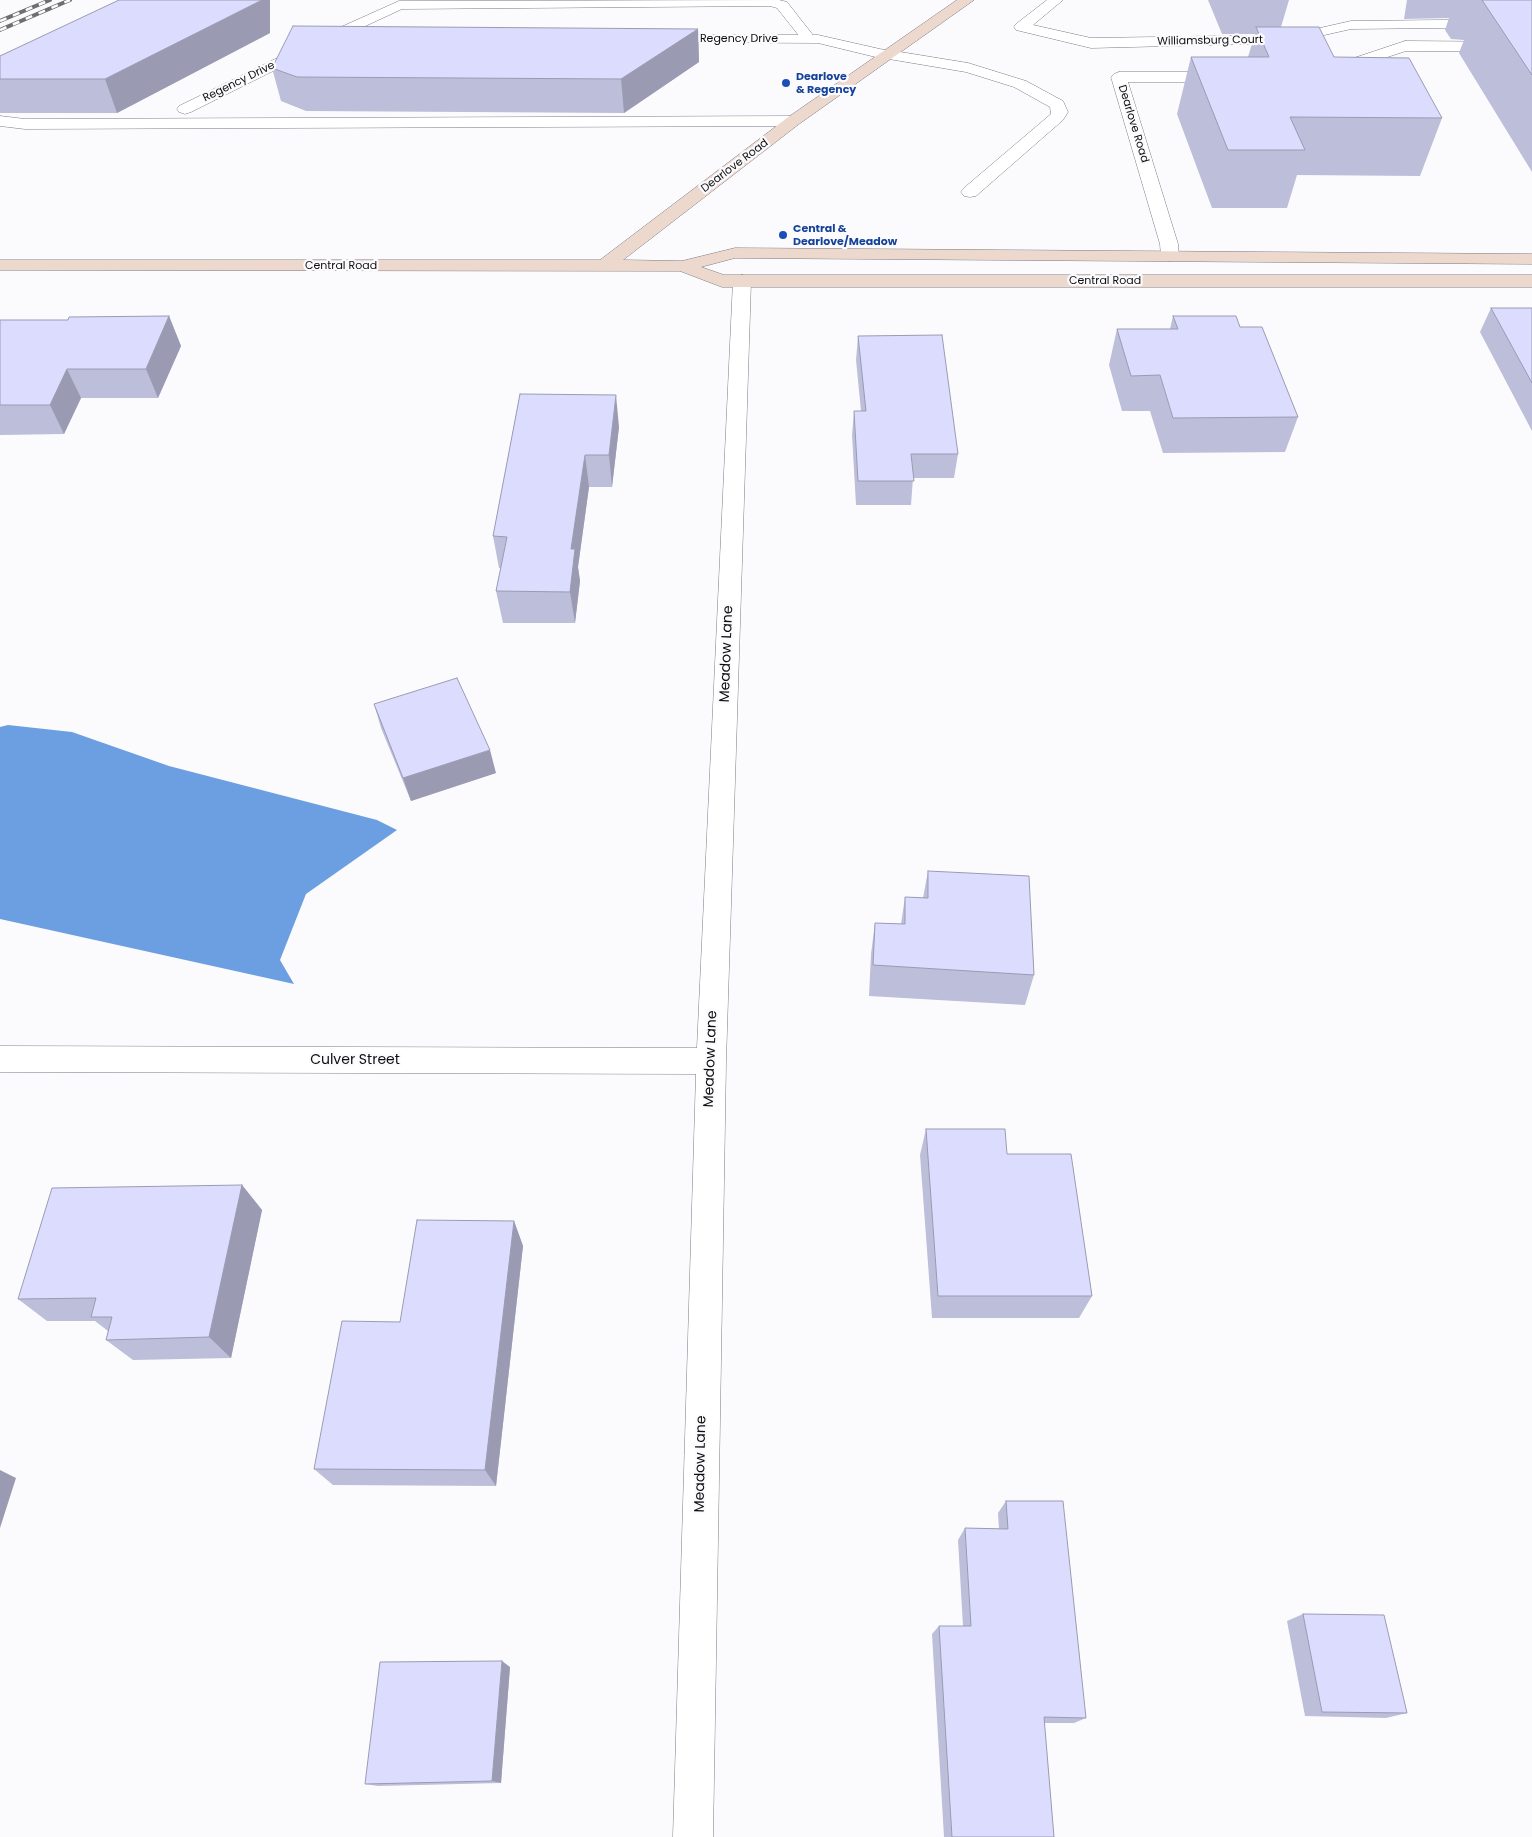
<!DOCTYPE html>
<html>
<head>
<meta charset="utf-8">
<style>
  body { margin:0 }
  canvas { display:block; background:#fbfbfd }
</style>
</head>
<body>
<canvas width="1532" height="1837"></canvas>
<script>
const ctx = document.querySelector('canvas').getContext('2d');
ctx.lineJoin = 'round';
function fillPath(path, color) { ctx.fillStyle = color; ctx.fill(path, 'evenodd'); }
const shape = rows => new Path2D(rows.map(r => 'M' + r).join(''));
function stroke(path, color, width, dash) { ctx.strokeStyle = color; ctx.lineWidth = width; ctx.lineCap = dash ? 'butt' : 'round'; ctx.setLineDash(dash || []); ctx.stroke(path); }
function write(font, color, halo, rows, align = 'center') {
  ctx.font = font + ' Poppins,sans-serif'; ctx.lineWidth = 4.5; ctx.setLineDash([]); ctx.textBaseline = 'middle'; ctx.strokeStyle = halo; ctx.fillStyle = color; for (const [text, x, y, turn = 0] of rows) {
    ctx.save(); ctx.translate(x, y); ctx.rotate((+turn || 0) * Math.PI / 180); ctx.textAlign = isNaN(turn) ? turn : align; if (halo) ctx.strokeText(text, 0, 0); ctx.fillText(text, 0, 0); ctx.restore();
  }
}
fillPath(shape([
  [8,725,72,732,169,766,377,820,397,830,306,894,280,960,294,984,0,919,0,727]
]), '#6c9fe2');
const lane = shape([
  [779,0,787,2,816,39,814,42,804,42,777,8,770,6,402,9,331,42,326,43,321,42,319,39,321,36,399,1,779,0],
  [888,50,968,63,1026,81,1063,101,1068,112,1063,120,976,196,970,197,964,196,961,192,964,188,1051,114,1050,107,1014,87,966,72,883,58,880,55,883,52,888,50],
  [0,116,25,119,793,116,799,118,801,121,799,124,793,126,25,129,0,126,0,116]
]);
const street = shape([
  [1047,0,1063,0,1033,25,1091,38,1289,35,1351,21,1532,19,1532,27,1351,29,1289,43,1091,48,1016,30,1014,27,1016,24,1047,0],
  [661,35,818,35,893,52,896,55,893,58,888,60,818,43,656,42,654,39,656,36,661,35],
  [1405,41,1532,42,1532,52,1406,51,1335,74,1330,72,1327,69,1330,66,1405,41],
  [308,43,313,45,316,48,313,51,191,112,185,114,179,112,177,109,179,106,308,43],
  [1119,72,1223,72,1228,74,1231,77,1228,80,1223,82,1128,82,1178,244,1179,256,1176,260,1170,261,1164,260,1161,256,1160,244,1111,77,1114,74,1119,72],
  [742,275,749,277,751,281,726,1061,713,1837,673,1837,696,1074,0,1072,0,1046,697,1048,733,281,735,277,742,275]
]);
const secondary = shape([
  [957,0,974,0,799,124,623,260,682,261,735,248,1532,254,1532,264,735,258,701,267,724,275,1532,275,1532,287,722,287,680,271,0,270,0,260,600,260,787,118,957,0]
]);
stroke(lane, '#7b7b85', 1);
stroke(street, '#7b7b85', 1);
stroke(secondary, '#7b7b85', 1);
fillPath(lane, '#fff');
fillPath(street, '#fff');
fillPath(secondary, '#edd8cd');
const rail = shape([
  [0,21,50,0],
  [0,30,70,0]
]);
stroke(rail, '#6f6f71', 4);
stroke(rail, '#fbfbfd', 2.5, [7]);
fillPath(shape([
  [1208,0,1289,0,1281,27,1442,118,1420,176,1297,175,1287,208,1212,208,1177,114,1191,57,1248,57,1255,34,1222,34],
  [1407,0,1532,0,1532,172,1459,53,1464,40,1451,39,1445,30,1449,18,1404,19],
  [698,29,699,62,624,113,306,111,281,101,272,68],
  [270,33,117,113,0,113,0,56],
  [1491,308,1532,308,1532,431,1480,332],
  [169,316,181,346,158,398,81,398,64,434,0,435,0,320,68,320],
  [1173,316,1240,327,1298,417,1285,452,1163,453,1150,411,1122,411,1109,365,1117,329,1170,329],
  [858,336,958,454,954,478,913,478,911,505,856,505,852,435,854,411,861,411,856,360],
  [520,394,619,427,612,487,589,487,578,567,580,581,575,623,503,623,496,591,501,568,499,568,493,536],
  [374,704,496,773,411,801,381,728],
  [928,871,1034,975,1025,1005,869,996,871,954,875,923,901,924,905,897,923,898],
  [926,1129,1007,1154,1092,1296,1079,1318,932,1318,920,1155],
  [242,1185,262,1210,231,1358,133,1360,106,1340,108,1331,95,1321,47,1321,18,1299],
  [514,1221,523,1246,496,1486,333,1485,314,1469],
  [1006,1501,1086,1718,1074,1723,1044,1723,1054,1837,944,1837,932,1634,939,1626,963,1626,958,1540,965,1528,999,1529,998,1513],
  [1303,1614,1407,1713,1386,1718,1305,1716,1287,1621],
  [510,1667,501,1783,378,1786,365,1784]
]), '#bdbeda');
fillPath(shape([
  [262,0,270,0,270,33,117,113,105,79],
  [698,29,699,62,624,113,621,79],
  [169,316,181,346,158,398,146,369],
  [67,369,81,398,64,434,50,405],
  [616,395,619,427,612,487,609,455],
  [585,455,589,487,578,567,580,581,575,623,570,592,571,549],
  [490,750,496,773,411,801,403,778],
  [242,1185,262,1210,231,1358,209,1337],
  [514,1221,523,1246,496,1486,485,1470],
  [0,1470,16,1478,0,1528],
  [502,1661,510,1667,501,1783,492,1781]
]), '#9a9bb2');
const building = shape([
  [119,0,262,0,105,79,0,79,0,56,119,0],
  [1482,0,1532,0,1532,75,1482,0],
  [293,26,698,29,621,79,297,77,272,68,293,26],
  [1256,27,1319,27,1334,57,1409,58,1442,118,1290,117,1305,150,1228,150,1191,57,1269,57,1256,27],
  [1491,308,1532,308,1532,383,1491,308],
  [169,316,146,369,67,369,50,405,0,405,0,320,68,320,69,317,169,316],
  [1173,316,1236,316,1240,327,1262,327,1298,417,1173,418,1160,375,1131,376,1117,329,1178,329,1173,316],
  [942,335,958,454,911,454,914,481,858,481,854,411,866,411,858,336,942,335],
  [520,394,616,395,609,455,585,455,571,549,575,549,570,592,496,591,507,537,493,536,520,394],
  [457,678,490,750,403,778,374,704,457,678],
  [928,871,1029,876,1034,975,873,965,875,923,905,924,905,897,928,898,928,871],
  [926,1129,1005,1129,1007,1154,1071,1154,1092,1296,938,1296,926,1129],
  [242,1185,209,1337,106,1340,112,1317,91,1317,96,1298,18,1299,52,1188,242,1185],
  [417,1220,514,1221,485,1470,314,1469,342,1321,400,1322,417,1220],
  [1006,1501,1063,1501,1086,1718,1044,1717,1054,1837,952,1837,939,1626,971,1626,965,1528,1008,1529,1006,1501],
  [1303,1614,1384,1615,1407,1713,1322,1712,1303,1614],
  [502,1661,492,1781,365,1784,380,1662,502,1661]
]);
fillPath(building, '#dcddfe');
stroke(building, '#9a9bb2', 1);
for (const [x, y, r, color] of [
  [786,83,5,"#1a4fb4"],
  [783,235,5,"#1a4fb4"]
]) { const dot = new Path2D(); dot.arc(x, y, r, 0, 2 * Math.PI); ctx.fillStyle = color; ctx.fill(dot); stroke(dot, '#fbfbfd', 2); }
write('11px', '#0e0e11', '#fbfbfd', [
  ["Regency Drive",739,39],
  ["Williamsburg Court",1210,41,-1],
  ["Regency Drive",239,82,-26],
  ["Dearlove Road",1133,124,73],
  ["Dearlove Road",735,166,-37],
  ["Central Road",341,266],
  ["Central Road",1105,281]
]);
write('bold 11px', '#164399', '#fbfbfd', [
  ["Dearlove",796,77],
  ["& Regency",796,90],
  ["Central &",793,229],
  ["Dearlove/Meadow",793,242]
], 'left');
write('14px', '#0e0e11', '#fbfbfd', [
  ["Meadow Lane",727,654,-88],
  ["Meadow Lane",711,1059,-88],
  ["Culver Street",355,1060],
  ["Meadow Lane",701,1464,-89]
]);
</script>
</body>
</html>
